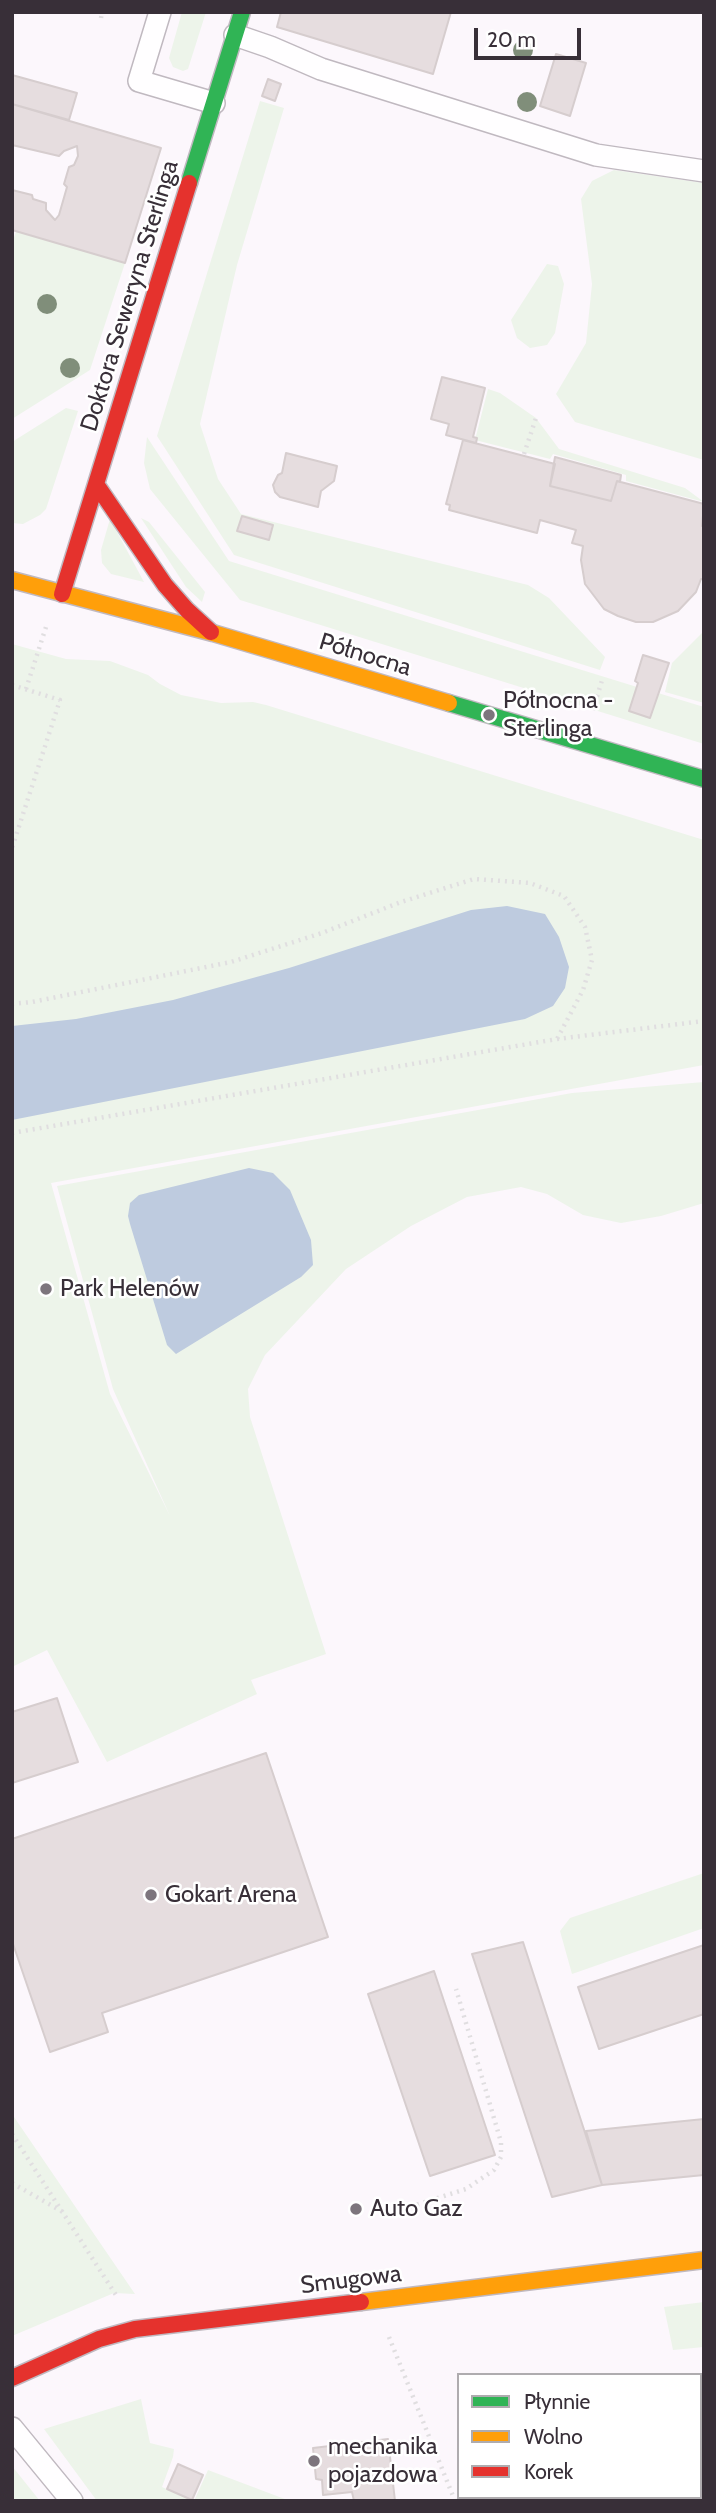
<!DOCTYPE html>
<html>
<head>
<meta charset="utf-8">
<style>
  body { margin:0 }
  #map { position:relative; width:716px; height:2513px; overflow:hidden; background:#fcf7fc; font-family:Cabin,sans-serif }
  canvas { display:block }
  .frame { position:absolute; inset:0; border:14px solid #382f38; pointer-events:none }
  .legend { position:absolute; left:457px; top:2373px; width:245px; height:126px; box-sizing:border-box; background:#fff; border:2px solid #afacaf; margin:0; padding:9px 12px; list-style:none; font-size:21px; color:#382f38 }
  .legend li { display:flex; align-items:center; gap:14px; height:35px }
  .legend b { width:35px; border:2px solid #afacaf }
  .scale { position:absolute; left:474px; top:28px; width:107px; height:32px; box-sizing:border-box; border:4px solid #382f38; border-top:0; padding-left:9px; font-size:21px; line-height:24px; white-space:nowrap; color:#382f38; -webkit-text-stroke:5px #fff; paint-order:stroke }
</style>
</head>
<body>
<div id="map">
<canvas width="716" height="2513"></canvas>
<div class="frame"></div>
<ul class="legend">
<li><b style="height:9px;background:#30b455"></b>Płynnie</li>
<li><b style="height:9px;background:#ff9f0a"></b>Wolno</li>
<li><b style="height:9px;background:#e5322d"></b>Korek</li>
</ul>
<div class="scale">20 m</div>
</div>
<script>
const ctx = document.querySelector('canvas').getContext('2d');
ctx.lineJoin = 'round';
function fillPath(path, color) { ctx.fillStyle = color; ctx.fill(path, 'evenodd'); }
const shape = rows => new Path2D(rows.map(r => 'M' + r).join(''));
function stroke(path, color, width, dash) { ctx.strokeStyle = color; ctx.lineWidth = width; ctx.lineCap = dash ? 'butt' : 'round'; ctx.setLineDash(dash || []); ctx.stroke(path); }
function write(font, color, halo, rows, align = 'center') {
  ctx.font = font + ' Cabin,sans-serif'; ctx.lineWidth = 5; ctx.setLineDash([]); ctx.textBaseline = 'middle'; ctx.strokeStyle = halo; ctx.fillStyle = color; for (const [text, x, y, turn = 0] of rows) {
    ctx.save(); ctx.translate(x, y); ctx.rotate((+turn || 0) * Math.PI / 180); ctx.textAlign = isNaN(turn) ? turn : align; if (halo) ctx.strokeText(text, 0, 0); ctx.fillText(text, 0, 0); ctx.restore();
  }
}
fillPath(shape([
  [182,12,206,12,188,69,183,71,173,67,169,58],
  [260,101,284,108,237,265,200,424,218,479,241,514,528,585,549,598,605,657,600,670,234,555,157,436],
  [614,170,704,183,704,460,575,422,556,394,586,343,592,284,581,199,592,181],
  [16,231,125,263,90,370,12,419,12,244],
  [547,264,558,266,564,284,555,333,547,345,530,348,517,338,511,320],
  [488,389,500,393,536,418,559,449,685,488,704,502,626,481,626,475,553,454,550,459,475,440],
  [66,408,78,411,46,509,40,515,23,524,12,523,12,442],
  [147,437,229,561,637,687,629,711,650,718,658,693,704,707,704,744,240,600,150,489,144,463],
  [141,518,149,522,205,592,202,602,186,587],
  [110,519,144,582,111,574,102,563,101,550],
  [704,631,704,703,665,692,672,663],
  [12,644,66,659,110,661,148,675,160,684,181,695,221,703,253,702,266,705,704,840,704,1065,51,1183,110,1394,170,1516,113,1389,57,1186,572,1093,704,1082,704,1203,661,1216,621,1223,583,1215,547,1194,521,1187,467,1197,411,1226,346,1269,265,1355,248,1389,250,1417,326,1654,251,1680,257,1694,107,1762,47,1650,12,1667],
  [704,1873,704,1928,572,1974,560,1931,570,1918],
  [12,2114,135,2294,114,2293,12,2336],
  [704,2302,704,2347,673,2350,664,2307],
  [141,2399,150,2443,174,2449,173,2457,162,2487,193,2501,97,2501,44,2429],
  [12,2466,40,2501,12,2501],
  [208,2470,290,2501,194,2501]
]), '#edf4ea');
fillPath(shape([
  [507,906,545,914,559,937,569,967,565,988,553,1006,525,1019,12,1120,12,1026,76,1019,173,1000,289,968,471,910],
  [249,1168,273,1173,290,1190,311,1240,313,1265,301,1277,176,1354,167,1345,130,1224,128,1216,130,1203,139,1195]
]), '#becbdf');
const building = shape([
  [281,12,451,12,433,74,277,27,281,12],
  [556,54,586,63,570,116,540,106,556,54],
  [12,75,77,93,69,120,12,104,12,75],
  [268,79,281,84,275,101,262,96,268,79],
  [12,104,161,148,125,263,12,230,12,190,32,195,33,199,46,203,46,210,55,220,59,215,67,187,64,184,69,167,74,165,78,156,77,146,64,151,59,156,12,145,12,104],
  [442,377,485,388,473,437,477,438,476,443,446,435,449,424,431,419,442,377],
  [463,440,555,464,550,486,611,501,617,481,704,504,702,526,704,526,704,579,701,579,696,592,678,611,653,622,636,622,618,616,604,609,585,584,581,560,583,546,572,543,576,530,540,520,537,533,449,510,450,505,446,504,463,440],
  [286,453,337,466,334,481,321,491,318,507,280,497,275,492,273,485,278,475,282,473,286,453],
  [555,457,621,475,620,482,617,481,611,501,550,486,555,457],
  [242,516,273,525,269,540,237,531,242,516],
  [643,655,669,663,650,718,629,711,638,683,635,681,643,655],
  [57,1698,78,1762,12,1783,12,1712,57,1698],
  [266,1753,328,1937,102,2013,108,2032,50,2052,12,1941,12,1839,266,1753],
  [523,1942,602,2185,552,2197,472,1954,523,1942],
  [704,1945,704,2014,599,2049,578,1987,704,1945],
  [434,1971,495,2155,430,2176,368,1994,434,1971],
  [704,2119,704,2175,602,2185,586,2131,704,2119],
  [388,2439,395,2501,354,2501,352,2492,323,2495,322,2480,316,2479,313,2448,388,2439],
  [178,2464,203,2475,192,2500,167,2489,178,2464]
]);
fillPath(building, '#e6dddf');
stroke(building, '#d6cdce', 2);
const lane = shape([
  [160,12,139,81,214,103],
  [235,35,270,47,321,69,596,155,704,171],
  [12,2428,72,2501]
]);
const fast = shape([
  [189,183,242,12],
  [449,703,704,779]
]);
const slow = shape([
  [12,580,213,633,449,703],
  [361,2302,704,2260]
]);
const jam = shape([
  [96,484,165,585,187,610,211,632],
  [62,594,189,183],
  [12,2378,99,2339,135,2329,361,2302]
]);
stroke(lane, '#c0b9c0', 24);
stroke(fast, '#c0b9c0', 19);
stroke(slow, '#c0b9c0', 19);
stroke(jam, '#c0b9c0', 19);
stroke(shape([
  [101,18,102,12],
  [524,454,536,418],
  [12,685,60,700,12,848],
  [26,689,46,627],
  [593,710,603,677],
  [12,1004,32,1002,231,962,322,933,401,902,474,879,530,883,564,896,585,927,592,960,583,990,557,1039],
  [12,1133,557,1039,704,1021],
  [12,2134,116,2295],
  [12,2183,63,2212],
  [397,2211,466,2189,494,2170,501,2157,501,2142,456,1989],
  [389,2337,455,2501]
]), '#e0dee0', 4.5, [2, 5]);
stroke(lane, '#fffeff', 21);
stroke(fast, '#30b455', 16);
stroke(slow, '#ff9f0a', 16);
stroke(jam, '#e5322d', 16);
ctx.fillStyle = '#808e7a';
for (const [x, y] of [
  [523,50],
  [527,102],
  [47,304],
  [70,368]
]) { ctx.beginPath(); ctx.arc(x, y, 10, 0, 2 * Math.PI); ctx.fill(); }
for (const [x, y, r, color] of [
  [489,715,7,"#7d757d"],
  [46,1289,7,"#7d757d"],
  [151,1895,7,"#7d757d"],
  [356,2209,7,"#7d757d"],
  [314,2461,7,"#7d757d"]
]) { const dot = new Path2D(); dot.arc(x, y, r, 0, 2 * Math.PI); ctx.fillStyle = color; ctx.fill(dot); stroke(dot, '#fff', 2.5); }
write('24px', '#382f38', '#fff', [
  ["Doktora Seweryna Sterlinga",130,296,-73],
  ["Północna",365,655,17],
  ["Smugowa",351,2280,-7]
]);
write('24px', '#382f38', '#fff', [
  ["Północna -",503,701],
  ["Sterlinga",503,729],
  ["Park Helenów",60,1289],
  ["Gokart Arena",165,1895],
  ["Auto Gaz",370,2209],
  ["mechanika",328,2447],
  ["pojazdowa",328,2475]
], 'left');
</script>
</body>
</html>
